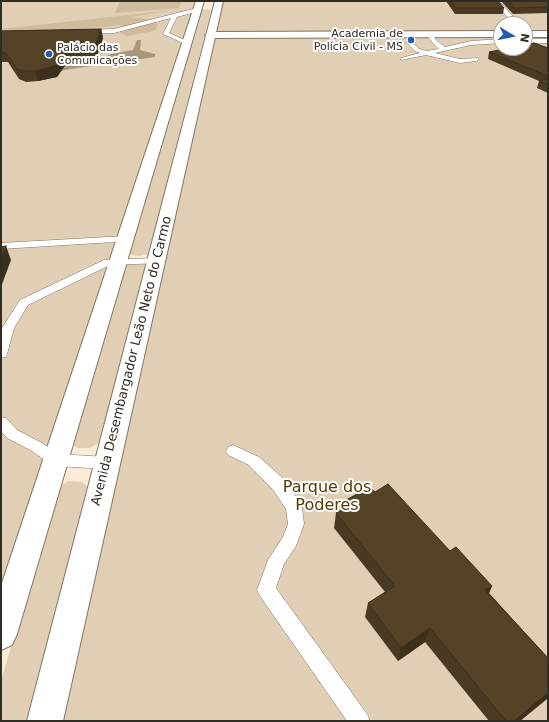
<!DOCTYPE html>
<html>
<head>
<meta charset="utf-8">
<style>
  body { margin:0 }
  #map { position:relative; width:549px; height:722px; overflow:hidden; background:#f9ebd7; font-family:"DejaVu Sans",sans-serif }
  canvas { display:block }
  .frame { position:absolute; inset:0; border:2px solid #312c24; pointer-events:none }
  .north { position:absolute; left:493px; top:16px; width:40px; height:40px; box-sizing:border-box; background:#fff; border:1px solid #adaba7; border-radius:50%; rotate:100deg; font-size:11px; font-weight:700; line-height:16px; text-align:center; color:#312c24 }
  .north::after { content:''; display:block; margin:auto; width:14px; height:18px; background:#215cae; clip-path:polygon(50% 0,100% 100%,50% 72%,0 100%) }
</style>
</head>
<body>
<div id="map">
<canvas width="549" height="722"></canvas>
<div class="frame"></div>
<div class="north">N</div>
</div>
<script>
const ctx = document.querySelector('canvas').getContext('2d');
ctx.lineJoin = 'round';
function fillPath(path, color) { ctx.fillStyle = color; ctx.fill(path, 'evenodd'); }
const shape = rows => new Path2D(rows.map(r => 'M' + r).join(''));
function stroke(path, color, width, dash) { ctx.strokeStyle = color; ctx.lineWidth = width; ctx.lineCap = dash ? 'butt' : 'round'; ctx.setLineDash(dash || []); ctx.stroke(path); }
function write(font, color, halo, rows, align = 'center') {
  ctx.font = font + ' "DejaVu Sans",sans-serif'; ctx.lineWidth = 4; ctx.setLineDash([]); ctx.textBaseline = 'middle'; ctx.strokeStyle = halo; ctx.fillStyle = color; for (const [text, x, y, turn = 0] of rows) {
    ctx.save(); ctx.translate(x, y); ctx.rotate((+turn || 0) * Math.PI / 180); ctx.textAlign = isNaN(turn) ? turn : align; if (halo) ctx.strokeText(text, 0, 0); ctx.fillText(text, 0, 0); ctx.restore();
  }
}
fillPath(shape([
  [1,1,200,1,1,634],
  [219,1,548,1,548,721,45,721],
  [501,24,525,24,525,48,501,48],
  [201,9,211,10,149,254,139,256,128,254],
  [128,264,144,264,149,266,100,442,90,448,77,448,69,441,121,267],
  [68,481,82,482,89,488,30,721,1,721,1,681,58,488]
]), '#e0ceb5');
fillPath(shape([
  [120,1,181,1,179,8,115,13],
  [174,10,130,17,155,20,158,25,154,31,127,36,120,33,121,25,1,37,1,29]
]), '#d0bb9c');
fillPath(shape([
  [137,40,141,40,140,50,155,54,155,57,36,74,34,72,95,61,111,54,133,50]
]), '#aa9678');
const lane = shape([
  [493,1,499,1,520,24,514,24,493,1],
  [197,8,200,10,199,11,177,17,169,33,189,42,189,44,187,45,163,34,171,18,114,33,83,34,80,32,83,30,114,29,197,8],
  [427,33,431,33,437,41,445,47,471,41,501,39,501,43,471,45,435,53,460,59,478,58,478,60,476,61,460,63,426,55,401,60,401,58,420,53,415,51,407,43,407,41,411,41,419,49,427,51,439,49,433,43,426,34,427,33],
  [525,39,548,39,548,43,525,43,525,39],
  [126,236,131,239,130,241,1,249,1,243,126,236],
  [156,258,160,259,161,261,160,263,110,265,28,305,14,328,7,354,6,357,1,358,2,328,20,300,104,260,156,258],
  [1,417,6,418,17,430,42,443,58,454,107,457,112,459,115,463,112,467,107,469,55,466,50,464,32,451,7,438,1,431,1,417],
  [233,445,259,457,286,481,300,503,302,508,304,524,296,546,284,564,276,588,367,714,370,721,347,721,260,596,257,590,268,560,283,537,288,524,286,509,274,491,249,465,228,455,226,451,228,447,233,445]
]);
const street = shape([
  [501,31,501,37,210,38,205,35,210,32,501,31],
  [525,31,548,31,548,37,525,37,525,31]
]);
const secondary = shape([
  [196,1,204,1,17,634,12,645,1,650,1,586,196,1],
  [215,1,223,1,63,721,27,721,215,1]
]);
stroke(lane, '#817563', 1);
stroke(street, '#817563', 2);
stroke(secondary, '#817563', 2);
fillPath(lane, '#fff');
fillPath(street, '#fff');
fillPath(secondary, '#fff');
fillPath(shape([
  [446,1,498,1,504,8,503,14,455,14],
  [501,1,547,1,548,2,548,13,513,14],
  [101,29,103,38,96,59,69,60,57,77,38,81,26,82,19,79,8,62,1,62,1,31],
  [548,48,548,93,537,88,539,81,488,59,489,52],
  [375,492,450,551,492,586,489,593,548,658,548,698,520,721,489,721,425,642,398,661,365,617,368,603,385,592,334,528,336,513,345,508,346,500]
]), '#493a22');
fillPath(shape([
  [101,29,103,38,96,59,94,50],
  [67,51,69,60,57,77,38,81,35,71],
  [6,246,11,260,1,287,1,260],
  [492,586,486,600,485,590],
  [430,628,425,642,398,661,401,648],
  [548,693,548,698,520,721,514,721]
]), '#3c2f1c');
const building = shape([
  [451,1,498,1,504,8,456,8,451,1],
  [508,1,547,1,548,2,548,7,514,8,508,1],
  [101,29,94,50,67,51,55,66,35,71,23,71,17,69,5,52,1,53,1,31,101,29],
  [534,43,548,48,548,76,489,52,509,48,525,48,525,45,534,43],
  [548,79,548,85,539,81,548,79],
  [6,246,1,260,1,247,6,246],
  [388,484,450,551,456,547,492,586,485,590,548,658,548,693,514,721,506,721,430,628,401,648,368,603,395,586,336,513,351,505,346,500,370,487,375,492,388,484]
]);
fillPath(building, '#554328');
stroke(building, '#3c2f1c', 1);
for (const [x, y, r, color] of [
  [411,40,4,"#215cae"],
  [49,54,4,"#215cae"]
]) { const dot = new Path2D(); dot.arc(x, y, r, 0, 2 * Math.PI); ctx.fillStyle = color; ctx.fill(dot); stroke(dot, '#fff', 1.5); }
write('11px', '#312c24', '#fff', [
  ["Academia de",403,34],
  ["Polícia Civil - MS",403,47],
  ["Palácio das",57,48,"left"],
  ["Comunicações",57,61,"left"]
], 'right');
write('13px', '#312c24', '#fff', [
  ["Avenida Desembargador Leão Neto do Carmo",132,361,-76]
]);
write('16px', '#563900', '#fff', [
  ["Parque dos",327,488],
  ["Poderes",327,506]
]);
</script>
</body>
</html>
